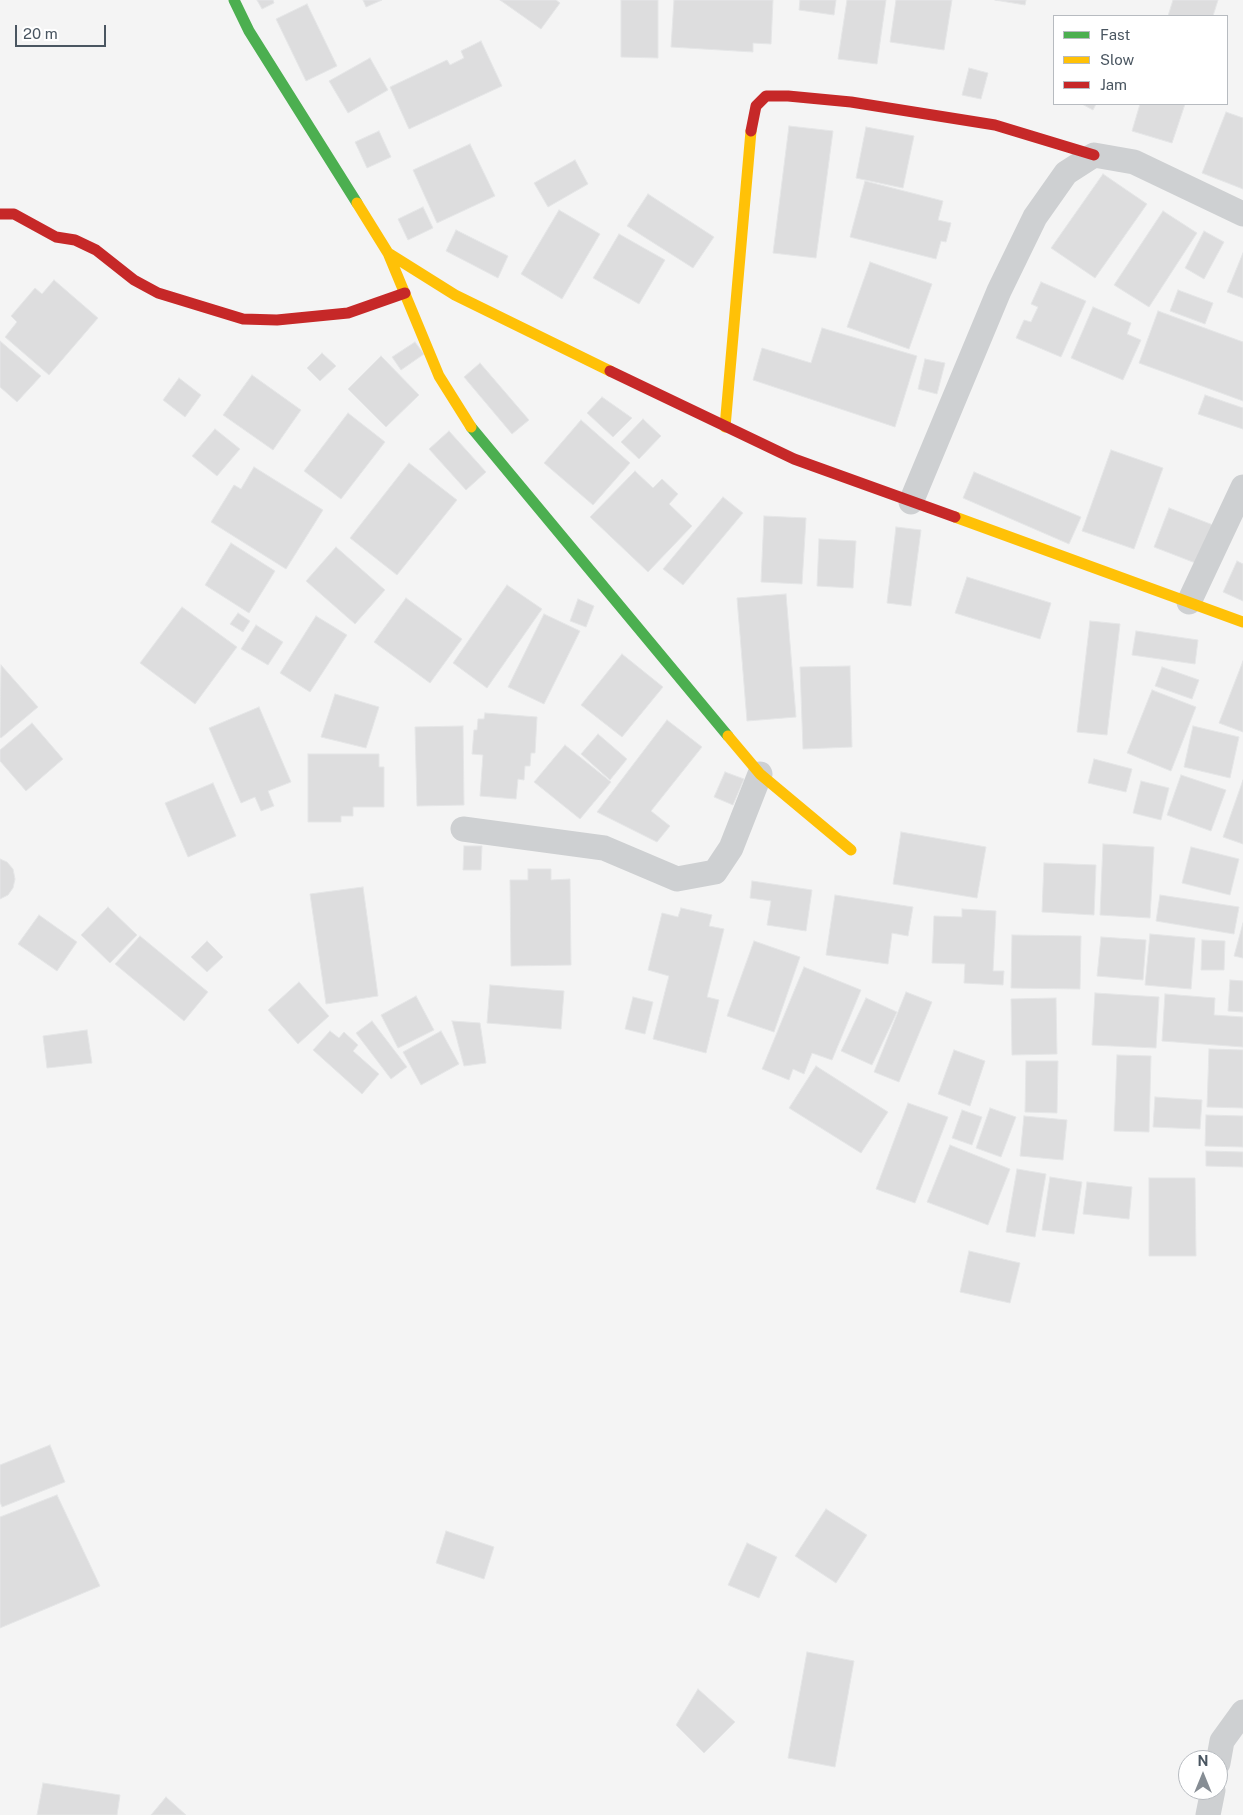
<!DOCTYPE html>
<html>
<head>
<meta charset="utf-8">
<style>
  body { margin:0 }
  #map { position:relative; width:1243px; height:1815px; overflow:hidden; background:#f4f4f4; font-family:"Public Sans",sans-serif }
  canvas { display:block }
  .legend { position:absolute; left:1053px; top:15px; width:175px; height:90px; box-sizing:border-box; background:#fff; border:1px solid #b7bbc0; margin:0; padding:6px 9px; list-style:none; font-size:15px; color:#4a5661 }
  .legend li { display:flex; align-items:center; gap:10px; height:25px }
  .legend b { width:25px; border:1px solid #b7bbc0 }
  .north { position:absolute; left:1178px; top:1750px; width:50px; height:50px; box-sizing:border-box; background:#fff; border:1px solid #b7bbc0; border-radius:50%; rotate:0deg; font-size:14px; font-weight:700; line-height:20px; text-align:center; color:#4a5661 }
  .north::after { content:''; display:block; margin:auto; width:18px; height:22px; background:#868d94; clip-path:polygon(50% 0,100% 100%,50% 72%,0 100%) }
  .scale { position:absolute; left:15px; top:25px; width:91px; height:22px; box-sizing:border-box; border:2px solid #4a5661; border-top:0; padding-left:6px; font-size:15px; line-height:18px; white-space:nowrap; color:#4a5661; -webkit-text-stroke:4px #fff; paint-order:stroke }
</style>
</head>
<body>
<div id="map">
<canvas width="1243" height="1815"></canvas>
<ul class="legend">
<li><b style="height:6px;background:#4caf50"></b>Fast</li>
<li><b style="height:6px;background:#ffc107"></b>Slow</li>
<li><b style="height:6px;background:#c62828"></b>Jam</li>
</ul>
<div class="north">N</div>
<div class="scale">20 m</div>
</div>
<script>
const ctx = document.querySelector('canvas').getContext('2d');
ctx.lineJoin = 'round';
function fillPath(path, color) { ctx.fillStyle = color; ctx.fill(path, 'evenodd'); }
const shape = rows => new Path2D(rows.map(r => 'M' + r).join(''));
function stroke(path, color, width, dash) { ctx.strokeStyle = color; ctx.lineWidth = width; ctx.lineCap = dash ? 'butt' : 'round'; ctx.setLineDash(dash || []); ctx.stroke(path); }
const building = shape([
  [257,0,273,0,274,3,262,9,257,0],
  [363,0,382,0,366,7,363,0],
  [500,0,556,0,560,3,541,29,500,0],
  [621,0,658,0,658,58,621,57,621,0],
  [674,0,773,0,771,44,753,43,753,52,671,47,674,0],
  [800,0,836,0,834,15,799,10,800,0],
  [847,0,886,0,877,64,838,59,847,0],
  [896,0,952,0,944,50,890,42,896,0],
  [995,0,1026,0,1025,5,995,0],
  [1173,0,1218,0,1213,16,1168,16,1173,0],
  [307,4,337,66,306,81,276,19,307,4],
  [481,41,502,86,409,129,390,87,447,60,450,65,464,58,461,51,481,41],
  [370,58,388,90,348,113,329,81,370,58],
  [969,68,988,73,981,99,962,95,969,68],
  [1082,104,1096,104,1093,110,1082,104],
  [1140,104,1185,104,1172,143,1132,131,1140,104],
  [1226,112,1243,118,1243,189,1202,173,1226,112],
  [789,126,833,131,816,258,773,253,789,126],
  [866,127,914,136,903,188,856,178,866,127],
  [379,131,391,157,367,168,355,142,379,131],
  [470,144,495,196,437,223,413,170,470,144],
  [575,160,588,184,548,207,534,183,575,160],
  [1103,174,1147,204,1095,278,1051,248,1103,174],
  [865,181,943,201,938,220,951,223,946,242,941,241,936,259,850,237,865,181],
  [648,194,714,237,693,268,627,226,648,194],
  [423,207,433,228,408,240,398,219,423,207],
  [559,210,600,234,562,299,521,274,559,210],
  [1163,211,1197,233,1149,307,1114,285,1163,211],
  [456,230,508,256,498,278,446,251,456,230],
  [1204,231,1224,242,1204,279,1185,268,1204,231],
  [619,234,665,260,639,304,593,278,619,234],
  [1243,253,1243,298,1227,292,1243,253],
  [870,262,932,284,909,349,847,327,870,262],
  [54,280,98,318,49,375,5,337,17,322,11,316,35,288,42,294,54,280],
  [1041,282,1086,301,1061,357,1016,338,1024,320,1031,322,1038,307,1031,304,1041,282],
  [1178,290,1213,303,1205,324,1170,311,1178,290],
  [1093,307,1131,323,1127,334,1141,340,1123,380,1071,358,1093,307],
  [1158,311,1243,342,1243,401,1139,363,1158,311],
  [822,328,917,356,895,427,753,380,762,348,811,363,822,328],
  [0,341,41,376,17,402,0,387,0,341],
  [415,342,424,354,401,370,392,357,415,342],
  [322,353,336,366,320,381,307,368,322,353],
  [381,356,419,395,386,427,348,389,381,356],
  [925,359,945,363,937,394,918,389,925,359],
  [480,363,529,420,512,434,464,377,480,363],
  [252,375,301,410,273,450,223,415,252,375],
  [179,378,201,395,185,417,163,400,179,378],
  [1205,395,1243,408,1243,429,1198,414,1205,395],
  [602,397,632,418,613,437,587,413,602,397],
  [348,413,385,442,341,499,304,471,348,413],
  [643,419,661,436,639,459,621,442,643,419],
  [581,420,630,463,593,505,544,463,581,420],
  [215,429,240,449,217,476,192,456,215,429],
  [449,431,486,472,466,490,429,449,449,431],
  [1111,450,1163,468,1134,549,1082,531,1111,450],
  [409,463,457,500,397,575,350,538,409,463],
  [254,467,323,510,286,569,211,522,234,485,241,489,254,467],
  [635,471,653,488,662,479,678,494,669,504,692,526,648,572,590,517,635,471],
  [974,472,1081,517,1069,544,963,498,974,472],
  [723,497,743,513,683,585,663,569,723,497],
  [1169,508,1213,525,1198,564,1154,547,1169,508],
  [764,516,806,518,802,584,761,582,764,516],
  [896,527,921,530,911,606,887,603,896,527],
  [819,539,856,541,853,588,817,586,819,539],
  [231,543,275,571,249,613,205,585,231,543],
  [336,547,385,590,355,624,306,581,336,547],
  [1237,561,1243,564,1243,601,1223,592,1237,561],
  [967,577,1051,603,1040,639,955,613,967,577],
  [507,585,542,609,487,688,453,663,507,585],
  [786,594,796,717,747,721,737,598,786,594],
  [406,598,462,639,430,683,374,642,406,598],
  [578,599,594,606,586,627,570,621,578,599],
  [182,607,237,647,195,704,140,663,182,607],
  [238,613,250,621,243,632,230,624,238,613],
  [544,614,580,631,544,704,508,687,544,614],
  [316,616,347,635,310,692,280,673,316,616],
  [1090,621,1120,624,1107,735,1077,732,1090,621],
  [256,625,283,642,268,665,241,649,256,625],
  [1136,631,1198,640,1195,664,1132,655,1136,631],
  [622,654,663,687,622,737,581,705,622,654],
  [1243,661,1243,732,1219,723,1243,661],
  [1,665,38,707,1,738,0,737,1,665],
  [850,666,852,747,803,749,800,667,850,666],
  [1162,667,1199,680,1192,699,1155,686,1162,667],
  [1152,690,1196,707,1171,771,1127,753,1152,690],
  [335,694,379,707,366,748,321,737,335,694],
  [259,707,291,782,268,791,274,806,261,811,255,797,241,803,209,728,259,707],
  [485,713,537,717,535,753,531,753,530,766,525,766,524,780,518,779,516,799,480,796,483,755,472,754,474,730,477,730,478,719,484,719,485,713],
  [667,720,702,747,651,811,670,826,657,842,597,812,667,720],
  [32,723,63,759,26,791,0,761,0,750,32,723],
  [463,726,464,805,417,806,415,727,463,726],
  [1193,726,1239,737,1230,778,1184,767,1193,726],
  [598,734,627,759,610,780,581,754,598,734],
  [565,745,611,782,580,819,534,782,565,745],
  [308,754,379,754,379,767,384,767,384,807,353,807,353,816,341,816,341,822,308,822,308,754],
  [1094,759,1132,769,1126,792,1088,783,1094,759],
  [725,772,744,779,733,805,714,797,725,772],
  [1181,775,1226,790,1211,831,1167,815,1181,775],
  [1243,780,1243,844,1223,837,1243,780],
  [1141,781,1169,788,1161,820,1133,813,1141,781],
  [213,783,236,836,188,857,165,803,213,783],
  [901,832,986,847,977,898,893,884,901,832],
  [1103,844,1154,847,1150,918,1100,915,1103,844],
  [464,846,482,846,481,870,463,870,464,846],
  [1191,847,1239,859,1230,895,1182,883,1191,847],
  [0,859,7,862,13,869,15,879,13,888,8,895,0,899,0,859],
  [1044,863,1096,865,1094,915,1042,912,1044,863],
  [528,869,551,869,551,880,570,879,571,965,511,966,510,880,528,880,528,869],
  [752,881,812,890,806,931,767,925,771,901,750,898,752,881],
  [363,887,378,996,326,1004,310,894,363,887],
  [835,895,913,907,908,936,892,933,888,964,826,955,835,895],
  [1160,895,1239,907,1234,934,1156,921,1160,895],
  [108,907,137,935,110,963,81,935,108,907],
  [681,908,712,915,709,926,724,929,707,997,719,1000,706,1053,653,1039,669,976,648,970,662,913,678,917,681,908],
  [962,909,996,911,993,971,1004,971,1003,985,964,983,965,964,932,963,934,916,962,917,962,909],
  [39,915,77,942,57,971,18,944,39,915],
  [1243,923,1243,958,1234,956,1243,923],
  [1150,934,1195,938,1191,989,1145,985,1150,934],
  [1012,935,1081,936,1080,989,1011,988,1012,935],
  [140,936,208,992,184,1021,115,964,140,936],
  [1101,937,1146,940,1143,980,1097,976,1101,937],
  [1202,940,1225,941,1224,970,1201,970,1202,940],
  [207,941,223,957,207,972,191,957,207,941],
  [754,941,800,957,774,1032,727,1016,754,941],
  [804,967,861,990,832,1060,812,1053,804,1074,793,1069,789,1080,762,1069,804,967],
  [1230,980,1243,981,1243,1012,1228,1011,1230,980],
  [299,982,329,1016,298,1044,268,1010,299,982],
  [490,985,564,991,561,1029,487,1023,490,985],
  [906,992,932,1002,899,1082,874,1072,906,992],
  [1095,993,1159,997,1156,1048,1092,1045,1095,993],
  [1165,994,1215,998,1214,1015,1243,1017,1243,1047,1162,1041,1165,994],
  [416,996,434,1030,398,1048,381,1015,416,996],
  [633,997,653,1002,645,1034,625,1029,633,997],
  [866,998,897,1012,872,1065,841,1051,866,998],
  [1056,998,1057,1054,1012,1055,1011,999,1056,998],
  [372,1021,407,1067,391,1079,356,1033,372,1021],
  [452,1021,480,1023,486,1063,464,1066,452,1021],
  [87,1030,92,1063,47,1068,43,1036,87,1030],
  [330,1031,339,1038,344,1032,358,1045,353,1051,379,1074,362,1094,313,1050,330,1031],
  [441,1031,459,1064,421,1085,403,1052,441,1031],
  [1209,1049,1243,1050,1243,1108,1207,1107,1209,1049],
  [954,1050,985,1061,970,1106,938,1094,954,1050],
  [1117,1055,1151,1056,1149,1132,1114,1131,1117,1055],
  [1026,1061,1058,1061,1057,1113,1025,1112,1026,1061],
  [816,1066,888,1112,861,1153,789,1108,816,1066],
  [1155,1097,1202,1100,1200,1129,1153,1127,1155,1097],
  [908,1103,948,1117,915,1203,876,1189,908,1103],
  [990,1108,1016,1117,1001,1157,976,1148,990,1108],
  [962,1110,982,1117,972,1145,952,1138,962,1110],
  [1206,1115,1243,1116,1243,1147,1205,1146,1206,1115],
  [1024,1116,1067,1120,1063,1160,1020,1156,1024,1116],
  [950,1145,1010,1169,988,1225,927,1202,950,1145],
  [1206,1151,1243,1152,1243,1167,1206,1166,1206,1151],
  [1017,1169,1046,1174,1035,1237,1006,1232,1017,1169],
  [1050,1177,1082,1182,1074,1234,1042,1230,1050,1177],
  [1149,1178,1195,1178,1196,1256,1149,1256,1149,1178],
  [1087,1182,1132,1187,1129,1219,1083,1214,1087,1182],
  [969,1251,1020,1263,1010,1303,960,1292,969,1251],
  [50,1445,65,1482,2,1507,0,1502,0,1465,50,1445],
  [57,1495,100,1586,0,1628,0,1517,57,1495],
  [826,1509,867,1535,836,1583,795,1556,826,1509],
  [446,1531,494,1547,484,1579,436,1563,446,1531],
  [747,1543,777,1557,759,1598,728,1585,747,1543],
  [807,1652,854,1661,835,1767,788,1758,807,1652],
  [698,1689,735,1722,704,1753,676,1725,698,1689],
  [43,1783,120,1795,117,1815,37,1815,43,1783],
  [166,1797,186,1815,151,1815,166,1797]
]);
fillPath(building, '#ddddde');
stroke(building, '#e5e6e7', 1);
stroke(shape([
  [911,502,999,291,1035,217,1066,173,1094,155,1134,162,1243,214],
  [1189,602,1243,487],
  [463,829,604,848,677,879,715,872,731,848,760,774],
  [1218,1763,1222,1741,1243,1712],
  [1208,1815,1213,1790]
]), '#ced0d2', 25);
stroke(shape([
  [234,0,249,31,357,203],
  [471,427,728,736]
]), '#4caf50', 11);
stroke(shape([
  [357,203,388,253,455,295,610,371],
  [388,253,439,376,471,427],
  [725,427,751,131],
  [955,517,1243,622],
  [728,736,760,774,851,850]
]), '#ffc107', 11);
stroke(shape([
  [751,131,756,106,766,96,788,96,851,102,995,125,1094,155],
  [0,214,14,214,56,237,75,240,96,250,134,280,158,293,243,319,277,320,348,313,405,293],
  [610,371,794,459,955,517]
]), '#c62828', 11);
</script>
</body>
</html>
